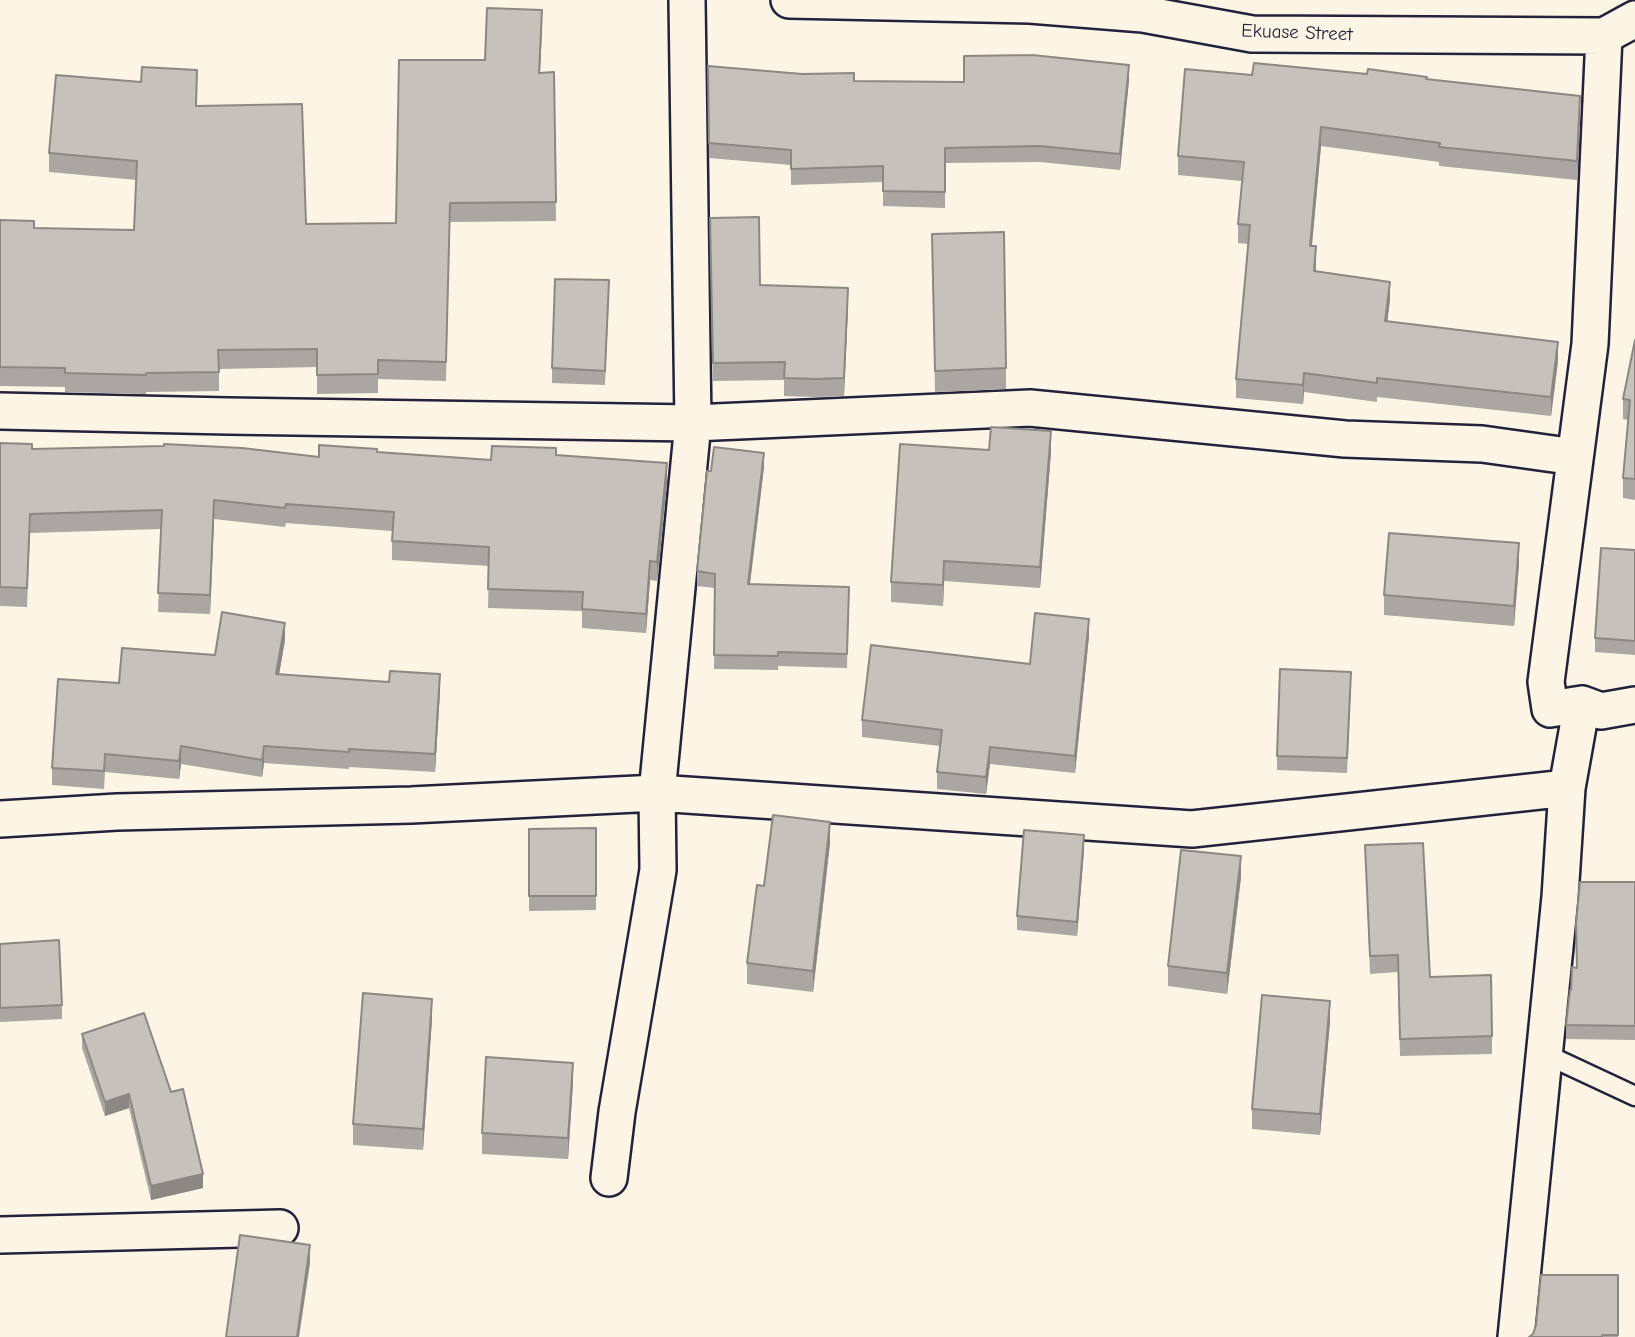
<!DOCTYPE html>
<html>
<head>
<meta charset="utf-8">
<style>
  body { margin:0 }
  canvas { display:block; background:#fcf5e5 }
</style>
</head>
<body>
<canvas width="1635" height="1337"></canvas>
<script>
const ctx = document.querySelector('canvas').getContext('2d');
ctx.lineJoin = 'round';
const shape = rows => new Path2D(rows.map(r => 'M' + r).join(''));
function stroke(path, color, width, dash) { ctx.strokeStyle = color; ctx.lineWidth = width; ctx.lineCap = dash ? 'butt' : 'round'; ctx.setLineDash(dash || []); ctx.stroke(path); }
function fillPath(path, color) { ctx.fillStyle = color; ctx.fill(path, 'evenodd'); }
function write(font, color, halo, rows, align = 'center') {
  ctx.font = font + ' "Comic Neue",sans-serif'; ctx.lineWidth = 7; ctx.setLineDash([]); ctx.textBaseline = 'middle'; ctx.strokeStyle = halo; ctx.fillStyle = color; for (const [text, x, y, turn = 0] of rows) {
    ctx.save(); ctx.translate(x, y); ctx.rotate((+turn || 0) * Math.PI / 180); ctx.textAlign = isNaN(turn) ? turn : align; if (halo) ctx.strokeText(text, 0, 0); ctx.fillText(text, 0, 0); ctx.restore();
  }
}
const lane = shape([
  [1545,1054,1635,1096]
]);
const street = shape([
  [789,0,1030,5,1143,14,1252,34,1604,36,1635,19],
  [1604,36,1590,344,1546,682,1550,709,1582,704,1601,711,1635,705],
  [0,411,228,416,693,423,1030,408,1345,439,1482,444,1575,457],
  [0,819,117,812,411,805,657,793,1192,829,1567,788],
  [609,1178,617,1112,658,870,657,793,693,423,687,0],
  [0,1235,280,1228],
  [1516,1337,1560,897,1567,788,1582,704]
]);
stroke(lane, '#22223b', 23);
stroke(street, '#22223b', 40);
stroke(lane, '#fcf5e5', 18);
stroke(street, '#fcf5e5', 35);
fillPath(shape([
  [542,29,540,73,554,72,556,221,450,222,446,381,378,379,378,393,317,394,317,367,219,369,219,391,146,392,146,394,65,392,65,387,0,386,0,220,34,228,134,230,137,180,49,172,49,153,197,89,197,106,306,224,396,223,485,60],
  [708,66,854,81,964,82,1129,80,1120,170,1040,162,945,163,945,208,883,206,883,182,791,185,791,165,709,158],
  [1427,79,1580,114,1577,180,1439,166,1439,162,1321,146,1312,246,1316,265,1316,272,1390,300,1387,322,1558,361,1551,416,1377,397,1377,402,1304,392,1303,404,1236,398,1236,379,1248,244,1238,243,1238,224,1242,181,1178,175,1178,156],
  [710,218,760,285,848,306,844,396,816,397,784,396,784,380,713,381],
  [932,255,1006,368,1006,389,935,392],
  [609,294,605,385,552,383,552,368],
  [1635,340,1635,500,1623,498,1623,478,1628,420,1623,419,1623,399],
  [0,443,32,449,319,457,377,453,491,460,556,455,667,482,657,581,650,580,646,633,582,628,582,611,488,608,489,566,392,560,392,531,286,523,285,527,214,519,210,614,158,612,161,529,30,533,27,607,0,606],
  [989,450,1051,452,1040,588,944,581,943,606,891,602,891,582],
  [764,467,750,584,849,587,847,668,778,666,778,670,714,669,715,588,697,586,697,571],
  [1635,550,1635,655,1595,652,1595,638],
  [1519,564,1514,626,1384,615,1384,595],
  [1089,636,1075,773,990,764,986,794,937,789,937,772,940,746,862,737,862,720,1030,664],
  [285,640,279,674,440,691,435,772,349,767,349,769,264,763,262,777,181,764,179,779,105,772,104,789,52,785,52,768,119,683,215,655],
  [1351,686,1347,773,1277,770,1277,756],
  [596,828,596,910,529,911,529,829],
  [830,843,813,992,747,984,747,963,764,886],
  [1365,845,1430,977,1492,1036,1492,1054,1400,1056,1398,972,1370,974],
  [1084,850,1077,936,1017,930,1017,916],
  [1241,877,1227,994,1168,986,1168,966],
  [1635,882,1635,1040,1566,1039,1566,1025,1571,990],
  [0,944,62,1005,62,1019,0,1022],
  [432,1019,423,1150,353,1145,353,1124],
  [1330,1021,1320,1135,1252,1129,1252,1109],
  [82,1034,203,1188,151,1200,129,1108,105,1116,82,1048],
  [573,1083,568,1159,482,1154,482,1133],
  [1618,1275,1618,1337,1529,1337]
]), '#aaa6a1');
fillPath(shape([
  [542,10,542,29,539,91,539,73],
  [1129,65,1129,80,1120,170,1120,154],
  [1580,96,1580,114,1577,180,1577,161],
  [1321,127,1321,146,1310,264,1310,246],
  [1316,246,1316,265,1314,290,1314,271],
  [1390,282,1390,300,1385,340,1385,321],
  [848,288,848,306,844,396,844,378],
  [1558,342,1558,361,1551,416,1551,397],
  [1304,373,1304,392,1303,404,1303,385],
  [1051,431,1051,452,1040,588,1040,567],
  [764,453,764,467,748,599,748,584],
  [667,463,667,482,657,581,657,562],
  [214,500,214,519,210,614,210,595],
  [1519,543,1519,564,1514,626,1514,606],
  [650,561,650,580,646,633,646,614],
  [944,561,944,581,943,606,943,585],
  [1089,619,1089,636,1075,773,1075,756],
  [285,623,285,640,276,692,276,674],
  [440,674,440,691,435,772,435,754],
  [181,746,181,764,179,779,179,761],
  [264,746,264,763,262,777,262,760],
  [990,747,990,764,986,794,986,777],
  [830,822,830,843,813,992,813,971],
  [1084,835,1084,850,1077,936,1077,922],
  [1241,856,1241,877,1227,994,1227,973],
  [432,999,432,1019,423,1150,423,1129],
  [1330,1001,1330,1021,1320,1135,1320,1114],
  [573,1063,573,1083,568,1159,568,1138],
  [129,1094,129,1108,105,1116,105,1102],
  [203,1174,203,1188,151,1200,151,1186],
  [310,1245,310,1263,299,1337,297,1337]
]), '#8b8783');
const building = shape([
  [487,8,542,10,539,73,554,72,556,202,450,203,446,362,378,360,378,374,317,375,317,349,218,350,219,372,146,373,146,375,65,373,65,368,0,367,0,220,34,221,34,228,134,230,137,161,49,153,56,75,141,82,142,67,197,70,196,106,302,104,306,224,396,223,399,60,485,60,487,8],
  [1032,55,1129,65,1120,154,1040,146,945,148,945,192,883,191,883,166,791,169,791,150,709,143,708,66,802,74,854,73,854,81,964,82,964,56,1032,55],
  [1254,63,1367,74,1368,69,1427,77,1426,79,1580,96,1577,161,1439,147,1440,143,1321,127,1310,246,1316,246,1314,271,1390,282,1385,321,1558,342,1551,397,1377,378,1377,383,1304,373,1303,385,1236,379,1250,225,1238,224,1244,162,1178,156,1185,69,1252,75,1254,63],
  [759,217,760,285,848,288,844,378,816,379,784,378,785,362,713,363,710,218,759,217],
  [1004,232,1006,368,935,371,932,234,1004,232],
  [555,279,609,280,605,371,552,368,555,279],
  [1635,340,1635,479,1623,478,1630,400,1623,399,1635,340],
  [991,427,1051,431,1040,567,944,561,943,585,891,582,900,444,989,450,991,427],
  [0,443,32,444,32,449,164,446,164,444,242,448,319,457,319,445,377,449,377,452,491,460,492,446,556,448,556,455,667,463,657,562,650,561,646,614,582,609,583,592,488,589,489,547,392,541,394,512,286,504,285,508,214,500,210,595,158,593,162,510,30,514,27,588,0,587,0,443],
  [714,447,764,453,748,584,849,587,847,654,778,652,778,656,714,655,715,574,697,571,707,471,711,471,714,447],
  [1389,533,1519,543,1514,606,1384,595,1389,533],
  [1601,548,1635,550,1635,641,1595,638,1601,548],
  [222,612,285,623,276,674,389,682,390,671,440,674,435,754,349,749,349,752,264,746,262,760,181,746,179,761,105,754,104,771,52,768,58,679,119,683,122,648,215,655,222,612],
  [1035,613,1089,619,1075,756,990,747,986,777,937,772,942,730,862,720,871,645,1030,664,1035,613],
  [1280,669,1351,672,1347,758,1277,756,1280,669],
  [773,815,830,822,813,971,747,963,757,885,764,886,773,815],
  [596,828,596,896,529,896,529,829,596,828],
  [1024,830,1084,835,1077,922,1017,916,1024,830],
  [1423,843,1430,977,1491,975,1492,1036,1400,1039,1398,955,1370,956,1365,845,1423,843],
  [1181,850,1241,856,1227,973,1168,966,1181,850],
  [1580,882,1635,882,1635,1026,1566,1025,1570,990,1571,990,1572,967,1577,968,1576,924,1580,882],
  [59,940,62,1005,0,1008,0,944,59,940],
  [363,993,432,999,423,1129,353,1124,363,993],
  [1262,995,1330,1001,1320,1114,1252,1109,1262,995],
  [144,1013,171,1092,183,1089,203,1174,151,1186,129,1094,105,1102,82,1034,144,1013],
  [486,1057,573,1063,568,1138,482,1133,486,1057],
  [240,1235,310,1245,297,1337,226,1337,240,1235],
  [1541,1275,1618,1275,1618,1335,1602,1335,1602,1337,1529,1337,1533,1334,1536,1325,1541,1275]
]);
fillPath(building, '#c6c1bb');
stroke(building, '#8b8783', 2);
write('19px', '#22223b', '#fcf5e5', [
  ["Ekuase Street",1297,33,2]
]);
</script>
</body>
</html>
